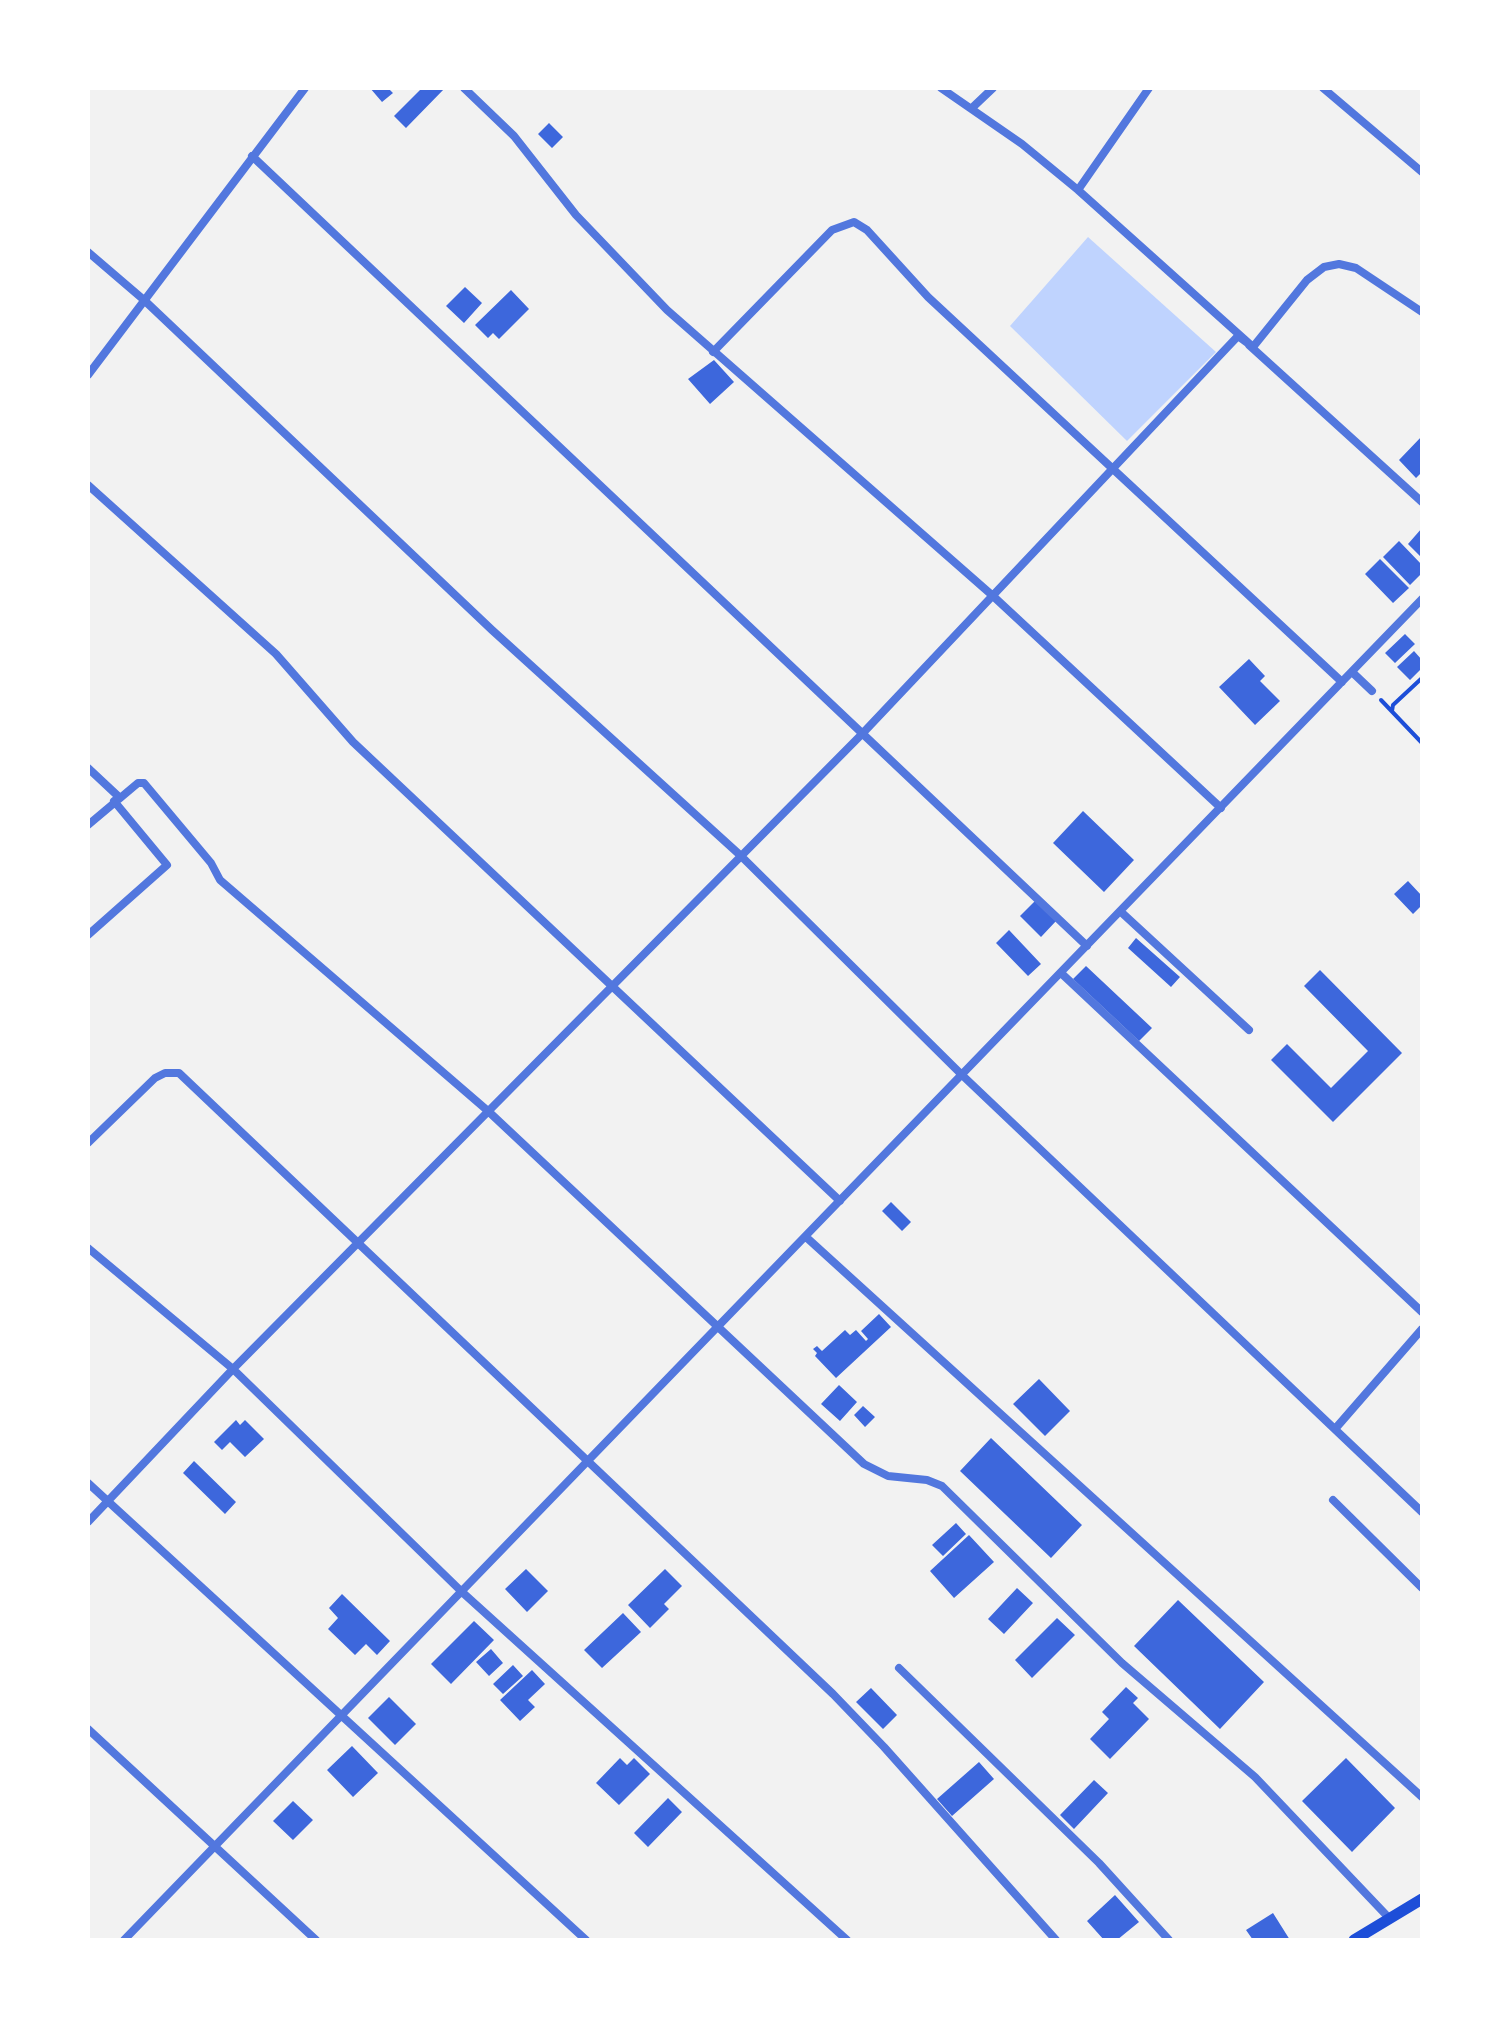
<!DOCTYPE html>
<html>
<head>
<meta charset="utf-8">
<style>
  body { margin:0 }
  #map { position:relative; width:1510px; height:2028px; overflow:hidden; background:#f2f2f2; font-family:Manrope,sans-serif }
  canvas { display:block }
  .frame { position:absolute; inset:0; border:90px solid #fff; pointer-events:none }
</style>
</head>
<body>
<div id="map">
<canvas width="1510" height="2028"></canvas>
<div class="frame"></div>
</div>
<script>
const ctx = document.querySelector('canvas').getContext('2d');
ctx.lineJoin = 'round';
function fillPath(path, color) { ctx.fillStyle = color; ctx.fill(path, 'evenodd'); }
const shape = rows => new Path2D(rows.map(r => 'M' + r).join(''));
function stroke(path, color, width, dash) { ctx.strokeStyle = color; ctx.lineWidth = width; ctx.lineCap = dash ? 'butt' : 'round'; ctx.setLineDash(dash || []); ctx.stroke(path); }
fillPath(shape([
  [1088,237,1216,352,1127,441,1010,326]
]), '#bfd3fe');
fillPath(shape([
  [370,88,388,88,393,93,382,102],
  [422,88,445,88,406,128,394,116],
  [549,123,563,137,552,148,538,134],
  [465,287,482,303,464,323,446,306],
  [511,290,529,309,499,339,493,333,488,338,475,325],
  [714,360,734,382,710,404,688,379],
  [1422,436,1422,472,1416,478,1399,460],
  [1422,528,1422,558,1408,544],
  [1399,541,1422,565,1422,573,1410,585,1383,557],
  [1380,559,1409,588,1393,603,1365,574],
  [1405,634,1415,644,1395,663,1385,653],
  [1414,651,1422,660,1422,668,1410,680,1397,667],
  [1249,659,1265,676,1260,681,1280,701,1255,725,1219,687],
  [1083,811,1134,860,1104,892,1053,843],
  [1408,881,1422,896,1422,905,1413,914,1394,894],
  [1036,900,1057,920,1041,937,1020,916],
  [1009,930,1041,964,1028,976,996,943],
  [1136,938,1180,977,1171,987,1128,948],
  [1086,966,1152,1028,1139,1041,1073,979],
  [1320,970,1402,1053,1333,1122,1271,1060,1287,1044,1331,1088,1368,1051,1304,986],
  [891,1202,911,1222,902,1231,882,1211],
  [879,1314,891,1327,836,1378,815,1356,817,1353,813,1349,817,1346,822,1351,845,1330,850,1335,856,1330,866,1341,868,1339,861,1331],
  [1039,1379,1070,1411,1045,1436,1013,1404],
  [839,1385,857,1402,840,1421,821,1404],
  [863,1406,875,1417,865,1427,854,1415],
  [236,1420,240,1425,245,1420,264,1439,245,1457,230,1442,222,1450,214,1442],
  [991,1438,1082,1525,1051,1558,960,1471],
  [194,1461,236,1502,225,1514,183,1473],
  [956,1523,966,1534,943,1556,932,1545],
  [969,1535,994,1562,954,1598,930,1571],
  [526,1569,548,1591,527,1612,505,1589],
  [665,1569,682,1586,664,1604,669,1609,650,1628,628,1605],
  [1017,1588,1033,1603,1004,1634,988,1619],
  [342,1594,390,1641,377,1655,366,1644,355,1655,328,1629,338,1618,329,1608],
  [1178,1600,1264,1682,1220,1729,1134,1646],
  [623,1613,641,1632,602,1668,584,1650],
  [1057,1618,1075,1635,1032,1678,1015,1660],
  [474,1621,494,1640,451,1684,431,1664],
  [491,1649,503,1663,489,1676,476,1662],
  [513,1665,523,1676,503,1694,493,1684],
  [532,1670,545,1684,528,1700,535,1707,520,1721,500,1700],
  [1126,1687,1138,1698,1133,1703,1149,1719,1110,1759,1090,1739,1109,1719,1102,1712],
  [871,1688,897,1715,883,1729,856,1702],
  [389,1697,416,1724,395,1745,368,1718],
  [352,1746,378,1773,353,1797,327,1770],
  [620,1758,627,1765,634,1758,650,1774,619,1805,596,1783],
  [1346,1758,1395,1808,1352,1852,1302,1801],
  [979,1762,994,1779,952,1816,937,1799],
  [1094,1780,1108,1793,1074,1829,1060,1815],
  [668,1798,682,1812,648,1847,634,1833],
  [293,1801,313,1820,293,1840,273,1821],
  [1115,1895,1139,1922,1117,1940,1104,1940,1087,1921],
  [1273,1913,1290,1940,1253,1940,1246,1930]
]), '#3d67dc');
stroke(shape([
  [1381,700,1422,743],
  [1392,711,1393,705,1422,678]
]), '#1d4ed8', 4);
stroke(shape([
  [464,88,514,136,576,215,667,310,993,596,1221,808],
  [941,88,1022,144,1078,190,1253,347,1238,336],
  [1323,88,1422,172],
  [973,107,993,88],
  [252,156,1087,946],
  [1078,190,1149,88],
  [88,252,144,300,492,630,740,855,962,1075,1422,1512],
  [1249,345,1422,502],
  [1253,347,1307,280,1324,267,1339,264,1356,268,1422,312],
  [713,352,832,230,854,222,867,230,928,297,1342,682],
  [88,375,305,88],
  [88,485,276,654,353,742,840,1201],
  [1352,672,1372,691],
  [88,768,119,797],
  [88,825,138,783,144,783,211,863,220,880,488,1111,864,1464,888,1476,927,1480,942,1486,1122,1663,1255,1777,1390,1919],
  [1120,911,1249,1030],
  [88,935,167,865,114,801],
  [1061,973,1422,1312],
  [88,1143,155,1078,165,1073,179,1073,833,1694,884,1747,1056,1940],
  [806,1237,1422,1797],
  [88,1248,233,1369,462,1592,847,1940],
  [1335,1429,1422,1329],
  [88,1483,586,1940],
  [1333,1500,1422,1588],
  [88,1522,233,1369,862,734,1238,336],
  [899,1668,1099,1863,1169,1940],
  [88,1729,316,1940],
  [124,1940,1422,599]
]), '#5277de', 8);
stroke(shape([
  [1354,1940,1422,1899]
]), '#1d4ed8', 11);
</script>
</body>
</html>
